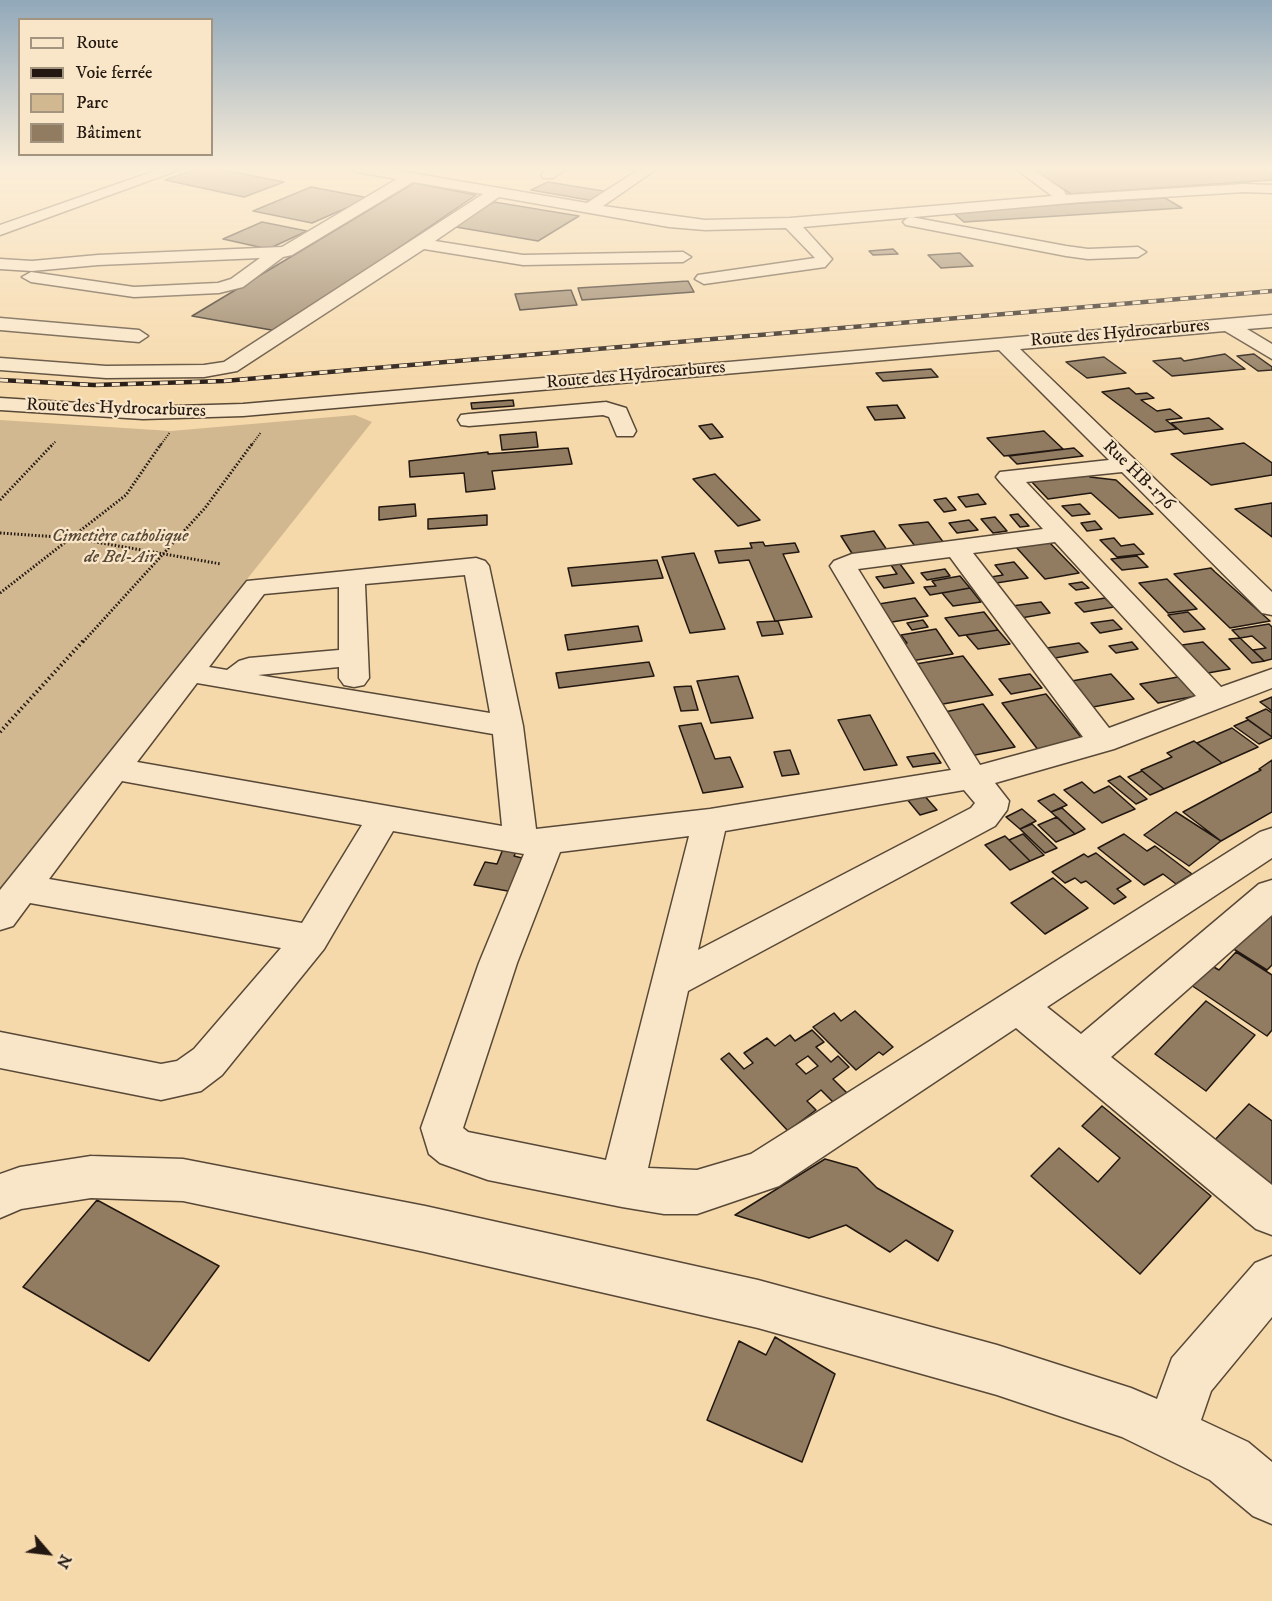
<!DOCTYPE html>
<html>
<head>
<meta charset="utf-8">
<style>
  body { margin:0 }
  #map { position:relative; width:1272px; height:1601px; overflow:hidden; background:#f6d9aa; font-family:"IM FELL DW Pica",serif }
  canvas { display:block }
  .legend { position:absolute; left:18px; top:18px; width:195px; height:138px; box-sizing:border-box; background:#f9e6c8; border:2px solid #a3947f; margin:0; padding:8px 10px; list-style:none; font-size:18px; color:#231811 }
  .legend li { display:flex; align-items:center; gap:12px; height:30px }
  .legend b { width:30px; border:2px solid #a3947f }
  .north { position:absolute; left:18px; top:1523px; width:60px; height:60px; -webkit-text-stroke:4px #f9e6c8; paint-order:stroke; rotate:118deg; font-size:16px; font-weight:700; line-height:24px; text-align:center; color:#231811 }
  .north::after { content:''; display:block; margin:auto; width:21px; height:27px; background:#231811; clip-path:polygon(50% 0,100% 100%,50% 72%,0 100%) }
</style>
</head>
<body>
<div id="map">
<canvas width="1272" height="1601"></canvas>
<ul class="legend">
<li><b style="height:8px;background:#f9e6c8"></b>Route</li>
<li><b style="height:8px;background:#231811"></b>Voie ferrée</li>
<li><b style="height:16px;background:#d2b890"></b>Parc</li>
<li><b style="height:16px;background:#917c61"></b>Bâtiment</li>
</ul>
<div class="north">N</div>
</div>
<script>
const ctx = document.querySelector('canvas').getContext('2d');
ctx.lineJoin = 'round';
function fillPath(path, color) { ctx.fillStyle = color; ctx.fill(path, 'evenodd'); }
const shape = rows => new Path2D(rows.map(r => 'M' + r).join(''));
function stroke(path, color, width, dash) { ctx.strokeStyle = color; ctx.lineWidth = width; ctx.lineCap = dash ? 'butt' : 'round'; ctx.setLineDash(dash || []); ctx.stroke(path); }
function write(font, color, halo, rows, align = 'center') {
  ctx.font = font + ' "IM FELL DW Pica",serif'; ctx.lineWidth = 4.5; ctx.setLineDash([]); ctx.textBaseline = 'middle'; ctx.strokeStyle = halo; ctx.fillStyle = color; for (const [text, x, y, turn = 0] of rows) {
    ctx.save(); ctx.translate(x, y); ctx.rotate((+turn || 0) * Math.PI / 180); ctx.textAlign = isNaN(turn) ? turn : align; if (halo) ctx.strokeText(text, 0, 0); ctx.fillText(text, 0, 0); ctx.restore();
  }
}
fillPath(shape([
  [355,415,372,422,0,890,0,420,171,431]
]), '#d2b890');
const building = shape([
  [199,168,214,168,284,182,244,197,165,180,199,168],
  [1031,168,1272,168,1272,180,1071,194,1031,168],
  [548,182,610,192,594,201,531,190,548,182],
  [414,183,476,195,277,331,192,316,414,183],
  [311,187,369,198,312,223,253,211,311,187],
  [1165,198,1182,208,964,222,951,211,1165,198],
  [494,202,579,216,538,241,450,226,494,202],
  [262,222,307,231,268,249,223,239,262,222],
  [893,249,898,254,873,255,869,251,893,249],
  [960,253,973,266,941,268,928,255,960,253],
  [688,281,694,292,582,300,578,288,688,281],
  [571,290,577,305,520,310,515,294,571,290],
  [1225,354,1245,369,1172,376,1153,361,1181,358,1184,361,1225,354],
  [1254,354,1272,367,1272,370,1258,371,1237,356,1254,354],
  [1104,357,1126,373,1087,378,1066,362,1104,357],
  [931,369,938,377,883,381,876,373,931,369],
  [1129,388,1136,394,1147,393,1154,398,1141,400,1157,411,1170,409,1182,418,1166,420,1177,429,1155,432,1102,392,1129,388],
  [513,400,514,406,472,409,471,403,513,400],
  [897,405,905,418,875,420,867,407,897,405],
  [1209,418,1223,429,1184,434,1171,423,1209,418],
  [712,424,723,437,710,439,699,426,712,424],
  [1044,431,1063,449,1004,456,987,438,1044,431],
  [536,432,538,447,502,450,500,435,536,432],
  [1244,443,1272,463,1272,475,1211,485,1171,454,1244,443],
  [568,448,572,464,492,471,495,489,466,492,464,473,410,477,409,461,488,452,488,454,568,448],
  [1074,448,1083,456,1017,464,1009,456,1074,448],
  [1086,472,1090,477,1116,480,1153,514,1119,518,1091,493,1048,499,1030,480,1086,472],
  [715,474,760,520,738,526,693,479,715,474],
  [978,494,986,504,966,507,958,497,978,494],
  [946,498,956,510,944,512,934,500,946,498],
  [1272,503,1272,537,1235,509,1272,503],
  [415,504,416,516,379,520,379,507,415,504],
  [1080,504,1090,514,1072,516,1062,506,1080,504],
  [1018,514,1029,526,1020,527,1010,515,1018,514],
  [487,515,487,525,428,529,428,519,487,515],
  [995,517,1007,531,993,533,981,519,995,517],
  [969,520,978,530,957,533,949,523,969,520],
  [1095,521,1102,529,1087,531,1081,523,1095,521],
  [928,522,944,543,915,546,899,525,928,522],
  [874,531,887,550,853,555,841,536,874,531],
  [1114,538,1121,546,1134,544,1144,554,1117,557,1100,540,1114,538],
  [1048,541,1079,573,1045,579,1015,546,1048,541],
  [763,542,765,546,795,543,799,552,783,554,812,617,775,621,749,560,719,563,715,551,752,548,750,543,763,542],
  [694,553,725,629,690,633,662,557,694,553],
  [1137,556,1148,567,1122,570,1111,559,1137,556],
  [657,560,663,578,572,586,568,568,657,560],
  [1014,562,1028,578,990,584,985,578,1003,575,995,565,1014,562],
  [900,564,914,583,884,588,876,577,897,574,891,565,900,564],
  [1211,568,1215,572,1270,621,1230,628,1174,574,1211,568],
  [945,569,950,576,927,580,921,573,945,569],
  [960,576,970,588,930,595,924,587,936,586,932,581,960,576],
  [1167,579,1197,609,1168,613,1139,583,1167,579],
  [1082,582,1089,588,1076,590,1069,584,1082,582],
  [970,588,981,602,953,606,942,593,970,588],
  [915,598,928,616,886,623,873,605,915,598],
  [1105,598,1114,607,1084,612,1075,603,1105,598],
  [1041,602,1050,613,1015,619,1005,607,1041,602],
  [984,612,998,630,959,636,945,618,984,612],
  [1188,612,1205,629,1184,632,1168,615,1188,612],
  [923,620,928,627,912,630,907,623,923,620],
  [1113,620,1122,629,1100,633,1091,623,1113,620],
  [778,621,783,634,762,636,757,622,778,621],
  [1269,624,1272,627,1272,659,1264,661,1253,650,1266,648,1252,636,1240,638,1232,630,1269,624],
  [638,626,642,641,568,650,565,635,638,626],
  [936,629,953,654,911,661,899,644,907,643,901,635,936,629],
  [998,630,1010,644,978,649,966,635,998,630],
  [1240,638,1264,661,1265,661,1252,663,1229,639,1240,638],
  [1132,642,1138,649,1116,653,1109,646,1132,642],
  [1203,642,1230,669,1208,673,1182,645,1203,642],
  [1079,643,1088,652,1055,658,1047,648,1079,643],
  [963,656,993,695,932,706,904,666,963,656],
  [649,662,654,676,559,688,556,673,649,662],
  [1030,674,1042,688,1011,694,999,679,1030,674],
  [1111,674,1134,699,1088,708,1066,682,1111,674],
  [738,676,753,718,711,723,697,681,738,676],
  [1183,676,1202,695,1158,703,1140,684,1183,676],
  [691,686,698,710,681,711,674,687,691,686],
  [1046,694,1085,742,1039,751,1002,703,1046,694],
  [1272,697,1272,711,1260,702,1272,697],
  [983,704,1015,747,970,756,940,713,983,704],
  [1266,709,1272,713,1272,737,1246,718,1266,709],
  [870,715,897,765,864,770,838,720,870,715],
  [1248,720,1272,737,1272,738,1259,744,1234,726,1248,720],
  [701,723,715,759,730,757,743,787,703,793,679,726,701,723],
  [1232,728,1258,747,1222,763,1197,743,1232,728],
  [1194,741,1222,763,1164,789,1141,770,1172,757,1167,753,1194,741],
  [790,750,799,774,782,776,774,752,790,750],
  [934,753,941,763,913,767,907,757,934,753],
  [1272,760,1272,812,1221,841,1183,812,1261,770,1259,769,1272,760],
  [1142,771,1164,789,1150,795,1128,777,1142,771],
  [1120,776,1147,799,1136,804,1108,781,1120,776],
  [1082,782,1094,793,1109,786,1135,809,1102,823,1064,790,1082,782],
  [922,793,937,810,920,815,906,798,922,793],
  [1054,794,1067,805,1051,812,1038,801,1054,794],
  [1062,808,1085,829,1075,834,1051,812,1062,808],
  [1022,809,1036,821,1020,829,1006,817,1022,809],
  [1176,812,1221,841,1189,866,1144,835,1176,812],
  [1057,817,1075,834,1056,842,1038,825,1057,817],
  [1032,824,1057,848,1045,853,1020,829,1032,824],
  [1023,834,1044,855,1030,861,1009,840,1023,834],
  [1124,834,1147,851,1155,846,1192,874,1176,884,1163,874,1144,885,1098,848,1124,834],
  [1005,836,1030,861,1010,870,985,845,1005,836],
  [503,849,516,852,514,856,522,858,524,853,534,855,519,893,474,885,485,862,497,864,503,849],
  [1096,853,1131,881,1117,889,1126,897,1114,904,1086,881,1081,883,1075,878,1065,883,1052,872,1084,854,1088,857,1096,853],
  [1053,878,1088,908,1045,934,1011,903,1053,878],
  [1272,913,1272,965,1267,970,1232,948,1272,913],
  [1236,952,1272,975,1272,1030,1267,1036,1188,983,1207,963,1219,970,1236,952],
  [1206,1001,1255,1035,1206,1091,1155,1054,1206,1001],
  [855,1011,893,1047,883,1055,879,1052,856,1070,813,1027,834,1013,841,1021,855,1011],
  [812,1030,824,1042,816,1047,831,1062,838,1056,849,1067,833,1079,849,1095,836,1105,821,1090,807,1101,816,1110,788,1131,721,1059,729,1053,744,1069,753,1063,744,1053,767,1038,775,1046,790,1035,795,1041,812,1030],
  [808,1056,818,1066,806,1074,796,1064,808,1056],
  [1249,1104,1272,1121,1272,1192,1211,1144,1249,1104],
  [1102,1106,1211,1196,1140,1274,1031,1176,1059,1148,1098,1182,1120,1158,1082,1126,1102,1106],
  [825,1159,857,1168,877,1188,953,1231,938,1261,906,1240,890,1252,846,1225,809,1238,735,1215,825,1159],
  [97,1200,219,1266,149,1361,23,1287,97,1200],
  [775,1337,835,1374,802,1462,707,1420,739,1341,766,1355,775,1337]
]);
fillPath(building, '#917c61');
stroke(building, '#231811', 1.5);
const minor = shape([
  [163,168,184,168,0,235,0,225,163,168],
  [350,168,382,168,587,203,641,168,658,168,603,206,705,220,790,218,1052,196,1015,168,1031,168,1064,191,1066,195,1244,184,1272,185,1272,193,1244,192,1081,202,803,227,832,259,825,267,704,284,695,279,698,275,815,258,786,228,705,230,669,227,499,197,435,241,523,255,683,252,691,257,683,262,523,265,424,249,237,371,204,377,106,378,0,370,0,358,106,366,204,365,224,362,483,194,413,182,292,255,283,257,243,287,219,293,134,297,31,282,22,277,31,272,134,287,218,283,231,279,260,258,98,265,32,271,0,269,0,259,32,261,98,255,282,247,397,179,357,172,350,168],
  [550,168,567,168,553,178,543,178,541,175,550,168],
  [911,217,1066,246,1088,249,1138,247,1146,252,1138,257,1088,259,1066,256,906,225,903,222,906,219,911,217],
  [1272,315,1272,327,1247,329,1272,344,1272,359,1225,331,1020,349,1272,592,1272,615,1262,613,1122,472,1026,482,1221,687,1272,669,1272,688,1114,749,995,783,1009,801,1007,810,995,826,688,991,648,1168,697,1170,751,1154,1260,832,1272,828,1272,858,1047,1007,1081,1034,1259,884,1272,880,1272,915,1111,1057,1272,1185,1272,1235,1256,1229,1016,1028,779,1186,697,1214,664,1214,622,1207,488,1180,440,1163,429,1154,421,1128,479,963,524,854,393,831,324,949,222,1075,201,1091,161,1100,0,1068,0,1032,161,1064,177,1061,194,1049,281,948,30,903,13,926,0,930,0,890,247,581,476,558,485,561,489,566,523,726,536,829,710,809,951,770,830,566,834,561,852,554,1043,529,1000,482,996,477,1000,472,1109,460,999,350,243,416,143,419,0,410,0,398,143,407,243,404,1272,315],
  [1055,542,1196,696,1109,728,973,553,1055,542],
  [950,557,1083,737,980,765,858,569,950,557],
  [465,575,490,713,258,675,339,667,339,678,344,685,354,687,364,685,369,678,365,584,465,575],
  [339,587,339,650,249,658,239,661,227,670,209,667,264,594,339,587],
  [197,683,493,734,502,826,137,762,197,683],
  [122,781,362,825,302,923,49,879,122,781],
  [964,790,975,803,971,808,698,950,725,831,964,790],
  [689,836,606,1160,468,1132,463,1128,517,963,560,852,689,836],
  [0,318,139,330,148,336,139,342,0,330,0,318],
  [606,402,626,408,636,431,633,436,617,436,609,417,603,415,469,426,461,425,458,420,461,415,469,414,606,402],
  [91,1156,183,1159,425,1206,758,1280,997,1345,1131,1388,1157,1399,1172,1358,1255,1263,1272,1256,1272,1317,1211,1391,1201,1420,1248,1442,1272,1462,1272,1524,1253,1516,1210,1480,1122,1437,997,1395,758,1328,425,1252,183,1201,91,1198,21,1209,0,1218,0,1174,20,1167,91,1156]
]);
stroke(minor, '#584837', 3);
stroke(shape([
  [51,446,56,441],
  [160,446,170,432],
  [251,446,261,432]
]), '#231811', 2, [1, 1.5]);
stroke(shape([
  [0,500,53,444],
  [0,533,73,538,221,564],
  [0,593,126,495,161,444],
  [83,642,205,508,252,444]
]), '#231811', 3, [1.5, 2]);
stroke(shape([
  [0,732,84,640]
]), '#231811', 4, [1.5, 3]);
fillPath(minor, '#f9e6c8');
const rail = shape([
  [0,380,94,385,224,381,1272,291]
]);
stroke(rail, '#231811', 4.5);
stroke(rail, '#f9e6c8', 3, [8]);
const sky = ctx.createLinearGradient(0, 0, 0, 392);
sky.addColorStop(0, '#91a8ba');
sky.addColorStop(0.43, '#fbeed9');
sky.addColorStop(1, '#fbeed900');
ctx.fillStyle = sky;
ctx.fillRect(0, 0, 1272, 392);
write('18px', '#231811', '#f9e6c8', [
  ["Route des Hydrocarbures",1120,334,-5],
  ["Route des Hydrocarbures",636,376,-5],
  ["Route des Hydrocarbures",116,409,2],
  ["Rue HB-176",1138,476,44]
]);
write('italic 18px', '#584837', '#f9e6c8', [
  ["Cimetière catholique",120,537],
  ["de Bel-Air",120,558]
]);
</script>
</body>
</html>
